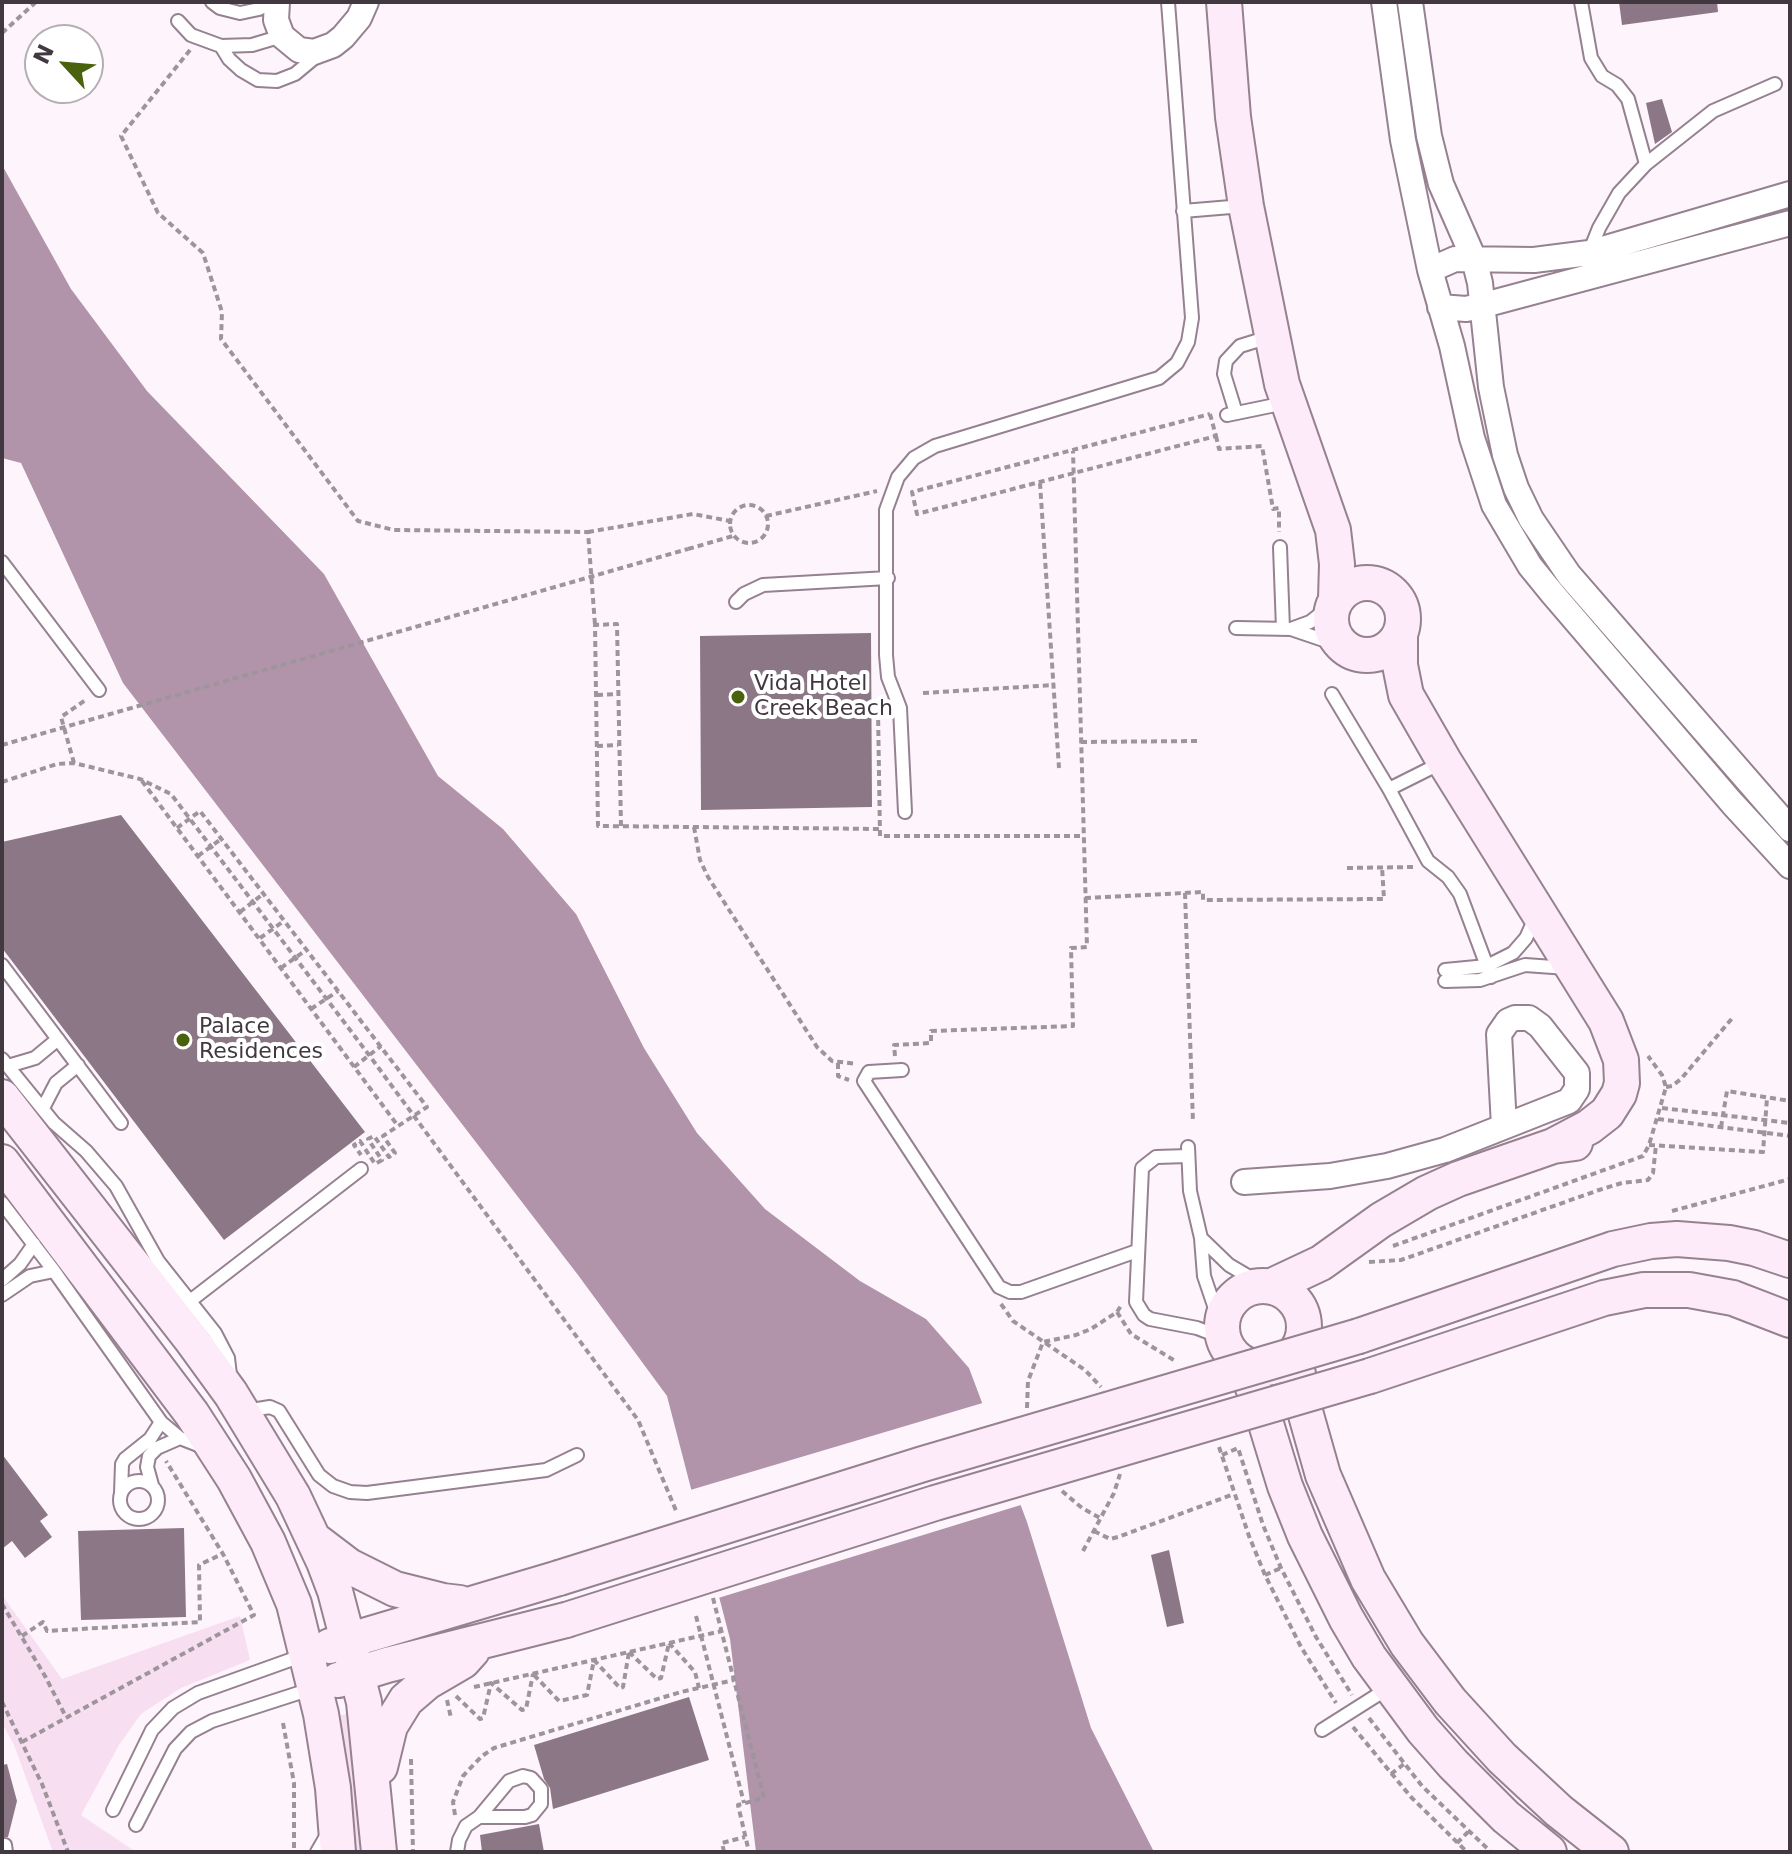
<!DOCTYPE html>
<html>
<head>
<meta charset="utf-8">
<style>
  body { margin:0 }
  #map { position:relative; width:1792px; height:1854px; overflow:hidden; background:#fef5fc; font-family:"DejaVu Sans",sans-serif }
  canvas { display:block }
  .frame { position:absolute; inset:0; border:4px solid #423940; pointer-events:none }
  .north { position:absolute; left:24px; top:24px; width:80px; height:80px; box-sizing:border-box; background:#fff; border:2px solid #b3b0b3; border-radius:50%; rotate:296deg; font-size:22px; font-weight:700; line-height:32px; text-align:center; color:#423940 }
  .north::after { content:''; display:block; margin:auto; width:28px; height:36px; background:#4a610d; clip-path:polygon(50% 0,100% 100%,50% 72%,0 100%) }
</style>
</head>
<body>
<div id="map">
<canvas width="1792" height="1854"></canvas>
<div class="frame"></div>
<div class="north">N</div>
</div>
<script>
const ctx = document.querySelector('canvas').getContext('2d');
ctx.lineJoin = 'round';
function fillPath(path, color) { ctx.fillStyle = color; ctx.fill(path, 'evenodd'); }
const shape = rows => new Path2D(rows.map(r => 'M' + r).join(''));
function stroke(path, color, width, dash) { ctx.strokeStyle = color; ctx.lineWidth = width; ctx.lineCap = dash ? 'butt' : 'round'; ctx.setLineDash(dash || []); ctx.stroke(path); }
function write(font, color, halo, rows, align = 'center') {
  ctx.font = font + ' "DejaVu Sans",sans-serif'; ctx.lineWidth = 8; ctx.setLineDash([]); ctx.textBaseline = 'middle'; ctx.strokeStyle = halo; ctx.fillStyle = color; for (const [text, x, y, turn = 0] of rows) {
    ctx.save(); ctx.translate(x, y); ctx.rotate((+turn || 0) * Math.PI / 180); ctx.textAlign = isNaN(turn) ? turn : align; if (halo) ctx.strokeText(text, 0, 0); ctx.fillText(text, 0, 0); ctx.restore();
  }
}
fillPath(shape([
  [2,1595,62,1679,240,1616,250,1660,181,1688,141,1714,119,1745,81,1815,136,1852,53,1852,14,1745,2,1723],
  [351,1713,366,1852,348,1852,333,1717]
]), '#f7def1');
fillPath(shape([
  [2,165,71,289,147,391,324,574,438,776,503,829,576,914,644,1048,697,1133,765,1209,860,1281,926,1319,969,1368,1027,1522,1091,1728,1154,1852,756,1852,730,1639,667,1396,578,1275,123,683,21,463,2,458]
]), '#b194aa');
fillPath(shape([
  [986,1402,1024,1504,715,1599,687,1491]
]), '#fef5fc');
fillPath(shape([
  [1619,2,1717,2,1718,12,1622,25],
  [1662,99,1672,132,1655,144,1646,103],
  [871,633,872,807,701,810,700,636],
  [121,815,365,1132,224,1240,2,948,2,842],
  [2,1454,48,1515,40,1521,52,1537,25,1558,12,1541,2,1549],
  [184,1528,186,1617,81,1620,78,1531],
  [1169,1550,1184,1623,1167,1627,1151,1555],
  [689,1697,709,1760,553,1809,550,1788,544,1779,534,1745],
  [7,1764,17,1801,8,1837,2,1837,2,1765],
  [539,1824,544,1852,482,1852,480,1835]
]), '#8c7787');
const lane = shape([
  [212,2,220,8,240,13,259,9,273,2],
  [1581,2,1591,58,1602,76,1617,85,1628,99,1646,164],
  [178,21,191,35,221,46,252,45,282,36],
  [221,46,229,59,241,70,258,80,277,81,295,74,319,54],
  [1183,211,1243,206],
  [1589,253,1599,228,1619,193,1646,164,1713,111,1775,84],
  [1236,413,1224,374,1226,361,1240,346,1269,337],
  [1227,415,1285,403],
  [1280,547,1283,629],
  [2,562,99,690],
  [736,602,744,594,763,585,888,578],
  [1236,628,1291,629,1344,647],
  [1291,629,1310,622,1333,604],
  [1332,694,1389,789,1428,861,1448,877,1460,894,1491,977],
  [1389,789,1441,763],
  [905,812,900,708,888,677,886,655,886,510,898,477,914,458,935,446,1159,378,1177,363,1188,342,1192,318,1168,2],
  [2,965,121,1123],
  [1445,970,1487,966,1513,953,1526,938,1536,916],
  [1445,981,1480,980,1525,965,1567,968],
  [2,1059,54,1123,86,1151,116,1186,158,1261,215,1333,228,1358,230,1375],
  [8,1066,35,1058,58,1039],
  [902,1070,869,1072,864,1081,999,1287,1010,1292,1021,1292,1137,1251],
  [43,1108,56,1083,78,1065],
  [1188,1147,1190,1191,1201,1238,1204,1276,1222,1329],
  [1188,1156,1156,1157,1142,1168,1136,1302,1144,1315,1150,1319,1197,1328,1223,1338],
  [2,1203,54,1271,161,1422,180,1438,203,1447],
  [1201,1238,1229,1265,1263,1285],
  [2,1280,20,1264,34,1244],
  [2,1295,30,1276,54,1271],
  [190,1301,361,1169],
  [245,1411,270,1407,279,1411,319,1475,333,1486,350,1492,367,1493,546,1470,577,1455],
  '120 1500a19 19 0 1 1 38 0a19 19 0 1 1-38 0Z',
  [152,1485,147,1467,149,1456,157,1448,180,1438],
  [121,1493,122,1464,125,1459,150,1439,161,1422],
  [1322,1730,1390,1687],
  [113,1810,152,1730,173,1708,198,1693,304,1655],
  [136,1825,175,1749,191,1732,212,1721,311,1689],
  [5,1845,6,1852],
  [317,1852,328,1833],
  [457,1852,459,1840,466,1826,479,1817,509,1781,523,1776,531,1778,541,1789,541,1804,532,1815,525,1817,479,1817]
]);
const street = shape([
  [277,2,276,20,282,36,299,50,314,52,333,45,343,37,359,18,366,2],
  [1384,2,1403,140,1430,270,1452,346,1472,438,1494,505,1530,566,1552,593,1732,803,1790,866],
  [1410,2,1429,136,1441,184,1474,259,1480,283,1491,387,1505,455,1516,488,1531,519,1569,575,1790,829],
  [1430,270,1455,259,1534,260,1589,253,1790,194],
  [1440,307,1466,309,1484,305,1790,223],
  [1244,1182,1330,1176,1387,1166,1445,1150,1569,1101,1577,1089,1577,1073,1540,1026,1529,1018,1515,1018,1508,1021,1499,1034,1504,1126]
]);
const secondary = shape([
  [1224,2,1233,117,1246,206,1282,384,1333,530,1337,564,1336,599],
  '1331 619a36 36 0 1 1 72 0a36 36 0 1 1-72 0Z',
  [1400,634,1400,665,1406,695,1444,761,1606,1021,1621,1060,1622,1083,1619,1094,1607,1113,1589,1127,1553,1146],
  [2,1097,191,1339,231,1394,293,1496,324,1562,335,1591,364,1702,379,1852],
  [2,1162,192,1414,234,1479,268,1542,294,1604,321,1714,333,1788,338,1852],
  [1272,1286,1321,1263,1381,1220,1427,1193,1458,1179,1553,1146,1575,1143],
  '1222 1327a41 41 0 1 1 82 0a41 41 0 1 1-82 0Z',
  [1359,1336,1613,1249,1651,1241,1677,1239,1729,1243,1754,1248,1790,1260],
  [1294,1354,1306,1415,1323,1475,1368,1579,1407,1644,1450,1701,1502,1758,1559,1811,1611,1852],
  [1244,1364,1263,1414,1285,1486,1305,1536,1346,1618,1369,1657,1423,1730,1453,1764,1506,1817,1549,1852],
  [1370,1376,1604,1298,1644,1290,1689,1290,1733,1298,1790,1320],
  [316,1541,349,1566,395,1589,443,1601,460,1603],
  [330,1646,559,1578],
  [338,1680,387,1665,566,1620],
  [380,1767,390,1726,406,1700,427,1682,463,1661,472,1651]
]);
stroke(lane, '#968191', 16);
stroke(street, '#968191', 28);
stroke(secondary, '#968191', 38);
stroke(shape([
  [2,33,36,2],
  [190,50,121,136,158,213,203,253,222,312,221,339,358,521,394,530,588,532,595,625],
  [1210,414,1216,436,917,514,912,492,1210,414],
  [1216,436,1219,449,1262,446,1273,509,1279,508,1279,532],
  [1040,483,1059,768],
  '730 524a19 19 0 1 1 38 0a19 19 0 1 1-38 0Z',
  [766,516,877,491],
  [588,532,693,514,730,521],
  [688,549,733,536],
  [923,693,1054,685],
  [597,695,618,694],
  [878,710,880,836,1084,836],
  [1081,742,1198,741],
  [597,746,618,745],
  [74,763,61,717,87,699],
  [142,781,398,1126],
  [2,782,57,764,74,763,140,779,171,794,369,1055,638,1420,677,1513],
  [621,826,617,624,595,625,598,826,879,829],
  [694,827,700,860,708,877,817,1047,832,1061,857,1064],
  [177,828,200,811,427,1107,383,1136,395,1153,389,1157,374,1136,368,1139,382,1160,375,1164,360,1141,354,1145,361,1155],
  [198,856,221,839],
  [1347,868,1414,867],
  [1185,893,1193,1122],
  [1085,898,1203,892,1203,900,1384,899,1382,867],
  [240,912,263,894],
  [260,938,284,921],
  [281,968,306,950],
  [311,1009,338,991],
  [895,1056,894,1045,931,1043,931,1031,1073,1026,1071,948,1087,947,1073,451],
  [838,1063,838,1076,849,1080],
  [354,1067,381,1046],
  [1666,1087,1672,1086,1681,1079,1734,1016],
  [1662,1108,1790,1123],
  [1658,1119,1790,1136],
  [1721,1127,1727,1091,1790,1101],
  [1649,1145,1763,1152,1767,1098],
  [1672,1211,1790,1179],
  [1393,1246,1643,1156,1649,1145,1666,1087,1662,1075,1648,1056],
  [1369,1262,1401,1260,1599,1190,1622,1183,1648,1180,1653,1173,1656,1145],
  [1001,1304,1013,1321,1085,1370,1101,1387],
  [1117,1312,1131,1334,1177,1362],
  [1027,1408,1028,1381,1043,1342,1076,1335,1091,1329,1117,1312,1122,1304],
  [1219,1447,1249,1536,1265,1575,1301,1647,1336,1703],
  [1222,1455,1238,1448,1263,1525,1281,1568,1316,1637,1352,1695],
  [1062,1491,1082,1508,1100,1518],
  [1094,1531,1110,1539,1118,1537,1234,1494],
  [1083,1551,1114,1493,1120,1474],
  [1265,1575,1281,1568],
  [713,1598,764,1798,738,1805,749,1852],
  [2,1604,45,1676,66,1717],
  [696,1616,744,1803],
  [22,1636,43,1622,47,1631,200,1622,199,1565,222,1554],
  [669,1643,695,1672,699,1688],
  [629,1652,657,1679,661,1678,669,1643],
  [534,1675,559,1701,587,1695,594,1660,620,1688,623,1687,629,1652],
  [474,1687,722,1631],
  [456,1696,480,1719,483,1718,491,1683,522,1710,526,1709,533,1674],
  [447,1700,451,1718],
  [2,1702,42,1784,68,1852],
  [1369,1718,1422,1786,1491,1852],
  [283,1723,294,1783,294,1852],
  [1353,1727,1411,1797,1467,1852],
  [22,1742,254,1615,223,1554,166,1461],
  [411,1759,413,1852],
  [1391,1774,1404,1764],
  [455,1815,453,1802,463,1776,482,1756,494,1748,681,1692,734,1680],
  [1457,1843,1468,1832],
  [724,1852,722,1843,745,1837]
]), '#9e959c', 4, [6, 4]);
stroke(lane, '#fff', 12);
stroke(street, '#fff', 24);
stroke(secondary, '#fdebf9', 34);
const secondaryBridge = shape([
  [559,1578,923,1464,1359,1336],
  [566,1620,935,1503,1370,1376]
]);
stroke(secondaryBridge, '#968191', 38, []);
stroke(shape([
  [2,745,688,549]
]), '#9e959c', 4, [6, 4]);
stroke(secondaryBridge, '#fdebf9', 34);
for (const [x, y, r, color] of [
  [738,697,8,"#4a610d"],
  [183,1040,8,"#4a610d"]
]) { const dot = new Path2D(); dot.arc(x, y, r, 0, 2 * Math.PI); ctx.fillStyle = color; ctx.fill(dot); stroke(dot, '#fff', 3); }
write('22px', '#423940', '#fff', [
  ["Vida Hotel",754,684],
  ["Creek Beach",754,709],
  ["Palace",199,1027],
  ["Residences",199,1052]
], 'left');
</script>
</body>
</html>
